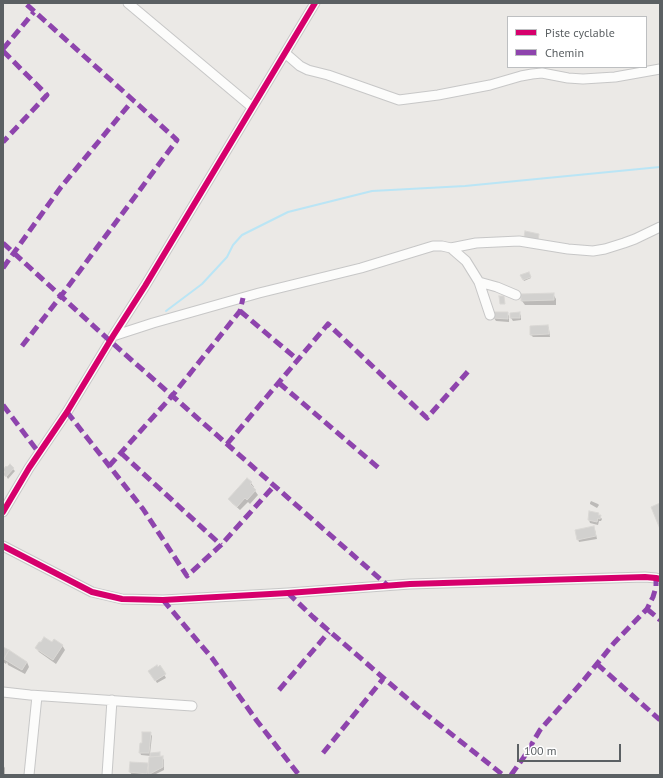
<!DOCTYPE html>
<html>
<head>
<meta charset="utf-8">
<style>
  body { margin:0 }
  #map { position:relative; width:663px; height:778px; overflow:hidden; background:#ebe9e6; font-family:"PT Sans",sans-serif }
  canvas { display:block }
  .frame { position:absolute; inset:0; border:4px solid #5b6063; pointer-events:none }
  .legend { position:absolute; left:507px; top:16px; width:140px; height:52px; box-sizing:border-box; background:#fff; border:1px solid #bdbfc1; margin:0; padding:5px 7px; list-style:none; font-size:12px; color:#5b6063 }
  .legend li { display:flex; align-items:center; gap:8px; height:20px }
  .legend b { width:20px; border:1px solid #bdbfc1 }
  .scale { position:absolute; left:517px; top:744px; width:104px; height:18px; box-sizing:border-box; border:2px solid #5b6063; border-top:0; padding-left:5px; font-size:12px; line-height:14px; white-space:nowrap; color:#5b6063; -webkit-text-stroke:3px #fff; paint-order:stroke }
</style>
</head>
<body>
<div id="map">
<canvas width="663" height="778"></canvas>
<div class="frame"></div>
<ul class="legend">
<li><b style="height:5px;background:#d6006c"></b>Piste cyclable</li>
<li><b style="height:5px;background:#8e44ad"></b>Chemin</li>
</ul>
<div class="scale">100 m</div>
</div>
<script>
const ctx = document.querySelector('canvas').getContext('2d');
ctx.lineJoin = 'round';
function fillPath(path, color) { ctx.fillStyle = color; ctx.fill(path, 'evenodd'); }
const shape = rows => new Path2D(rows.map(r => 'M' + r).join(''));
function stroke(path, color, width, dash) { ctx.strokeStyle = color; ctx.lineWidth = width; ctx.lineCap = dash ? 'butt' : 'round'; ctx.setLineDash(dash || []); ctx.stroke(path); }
fillPath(shape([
  [529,273,531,278,524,281,522,276],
  [553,294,556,299,556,305,525,305,522,301,522,295],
  [494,313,507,313,509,316,509,322,496,321,494,318],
  [520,314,521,316,521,320,513,321,511,318],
  [548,326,549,329,550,337,533,337,531,335],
  [10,466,15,471,8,479,5,474,6,473,4,470],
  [251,483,254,487,253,488,258,495,250,504,248,502,240,510,232,503,229,499],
  [591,501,598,504,599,505,597,508,590,504,590,503],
  [590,512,598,514,602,519,601,521,599,521,598,525,590,523,589,520],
  [593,528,595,530,597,539,579,542,578,539],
  [52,644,62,645,65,650,56,664,39,652,36,648],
  [3,648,27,662,29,667,25,674,8,665,7,662,6,664,3,662],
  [160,667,166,678,157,683,150,671],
  [150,733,152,736,150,754,160,754,160,757,162,757,164,760,164,770,154,775,150,775,149,773,148,775,132,775,130,772,131,763,149,764,151,756,141,755,140,752,142,744],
  [3,765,5,768,5,775,3,775]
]), '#0003');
stroke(shape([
  [166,311,202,284,227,257,233,245,242,235,288,212,372,191,465,186,660,167]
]), '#bae5f5', 2);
const building = shape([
  [525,231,539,234,538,240,524,237,525,231],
  [529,272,531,277,523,280,520,275,529,272],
  [554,293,554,300,521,301,521,294,554,293],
  [499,296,504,296,505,304,500,304,499,296],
  [493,312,508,312,508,319,493,318,493,312],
  [520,312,520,318,510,318,510,313,520,312],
  [548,325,549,334,530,335,530,326,548,325],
  [10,464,14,468,6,477,3,474,5,472,3,470,6,466,7,467,10,464],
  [247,478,252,482,250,484,256,490,247,500,245,498,237,507,228,499,247,478],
  [660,503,660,529,651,507,660,503],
  [589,511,599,513,598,515,601,515,600,519,598,518,597,522,588,520,589,511],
  [594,526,596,536,577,540,575,530,594,526],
  [44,637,52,642,54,639,63,645,53,660,35,648,39,642,41,642,44,637],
  [3,647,9,650,3,660,3,647],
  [9,650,27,662,22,670,4,659,9,650],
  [157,665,158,667,160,665,166,674,155,681,148,671,157,665],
  [142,732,151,732,149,753,139,753,140,743,142,743,142,732],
  [160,752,160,756,150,757,150,753,160,752],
  [163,756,163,767,148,775,149,757,163,756],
  [130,762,148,763,147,774,129,772,130,762]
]);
fillPath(building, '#d2d1cf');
stroke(building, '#dad8d5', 1);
const minor = shape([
  [128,3,252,107],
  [285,53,300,66,308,70,328,75,399,100,438,95,469,89,490,85,521,76,532,74,542,73,568,78,583,79,615,77,660,69],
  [451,248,476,243,519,241,568,249,593,251,605,249,624,243,635,239,660,227],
  [479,282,497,287,516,295],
  [113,336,153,323,259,293,361,268,433,246,442,246,451,248,466,261,479,282,490,315],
  [3,512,29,468,67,412,113,336,145,286,315,3],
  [3,546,92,592,122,599,163,600,288,593,410,584,645,577,656,578,660,579],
  [3,692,30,695,192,706],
  [29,775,37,696],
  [107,775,112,700]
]);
stroke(minor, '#c7c7c7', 11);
stroke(minor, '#fcfcfb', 9);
stroke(shape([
  [3,49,34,12],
  [3,51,47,95,3,142],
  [3,243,110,341,387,585],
  [3,268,61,187,133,100],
  [240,311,298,360],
  [22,346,61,296,177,140,133,100,25,3],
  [279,383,380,469],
  [3,405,39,453],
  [67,412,143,509,187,576,221,545,274,486],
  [227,444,328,324,427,418,471,368],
  [121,453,221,545],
  [109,466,172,396,240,311,243,298],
  [288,593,313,617,416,706,503,775],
  [163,600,212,658,257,721,299,775],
  [647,609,660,620],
  [597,664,660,720],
  [279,690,329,632],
  [323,753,383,679],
  [511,775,524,757,540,730,583,681,614,643,647,609,653,597,656,587,656,578]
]), '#8e44ad', 5, [10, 5]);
stroke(shape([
  [3,512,29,468,67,412,113,336,145,286,315,3],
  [3,546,92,592,122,599,163,600,288,593,410,584,645,577,656,578,660,579]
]), '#d6006c', 6);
</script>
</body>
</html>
